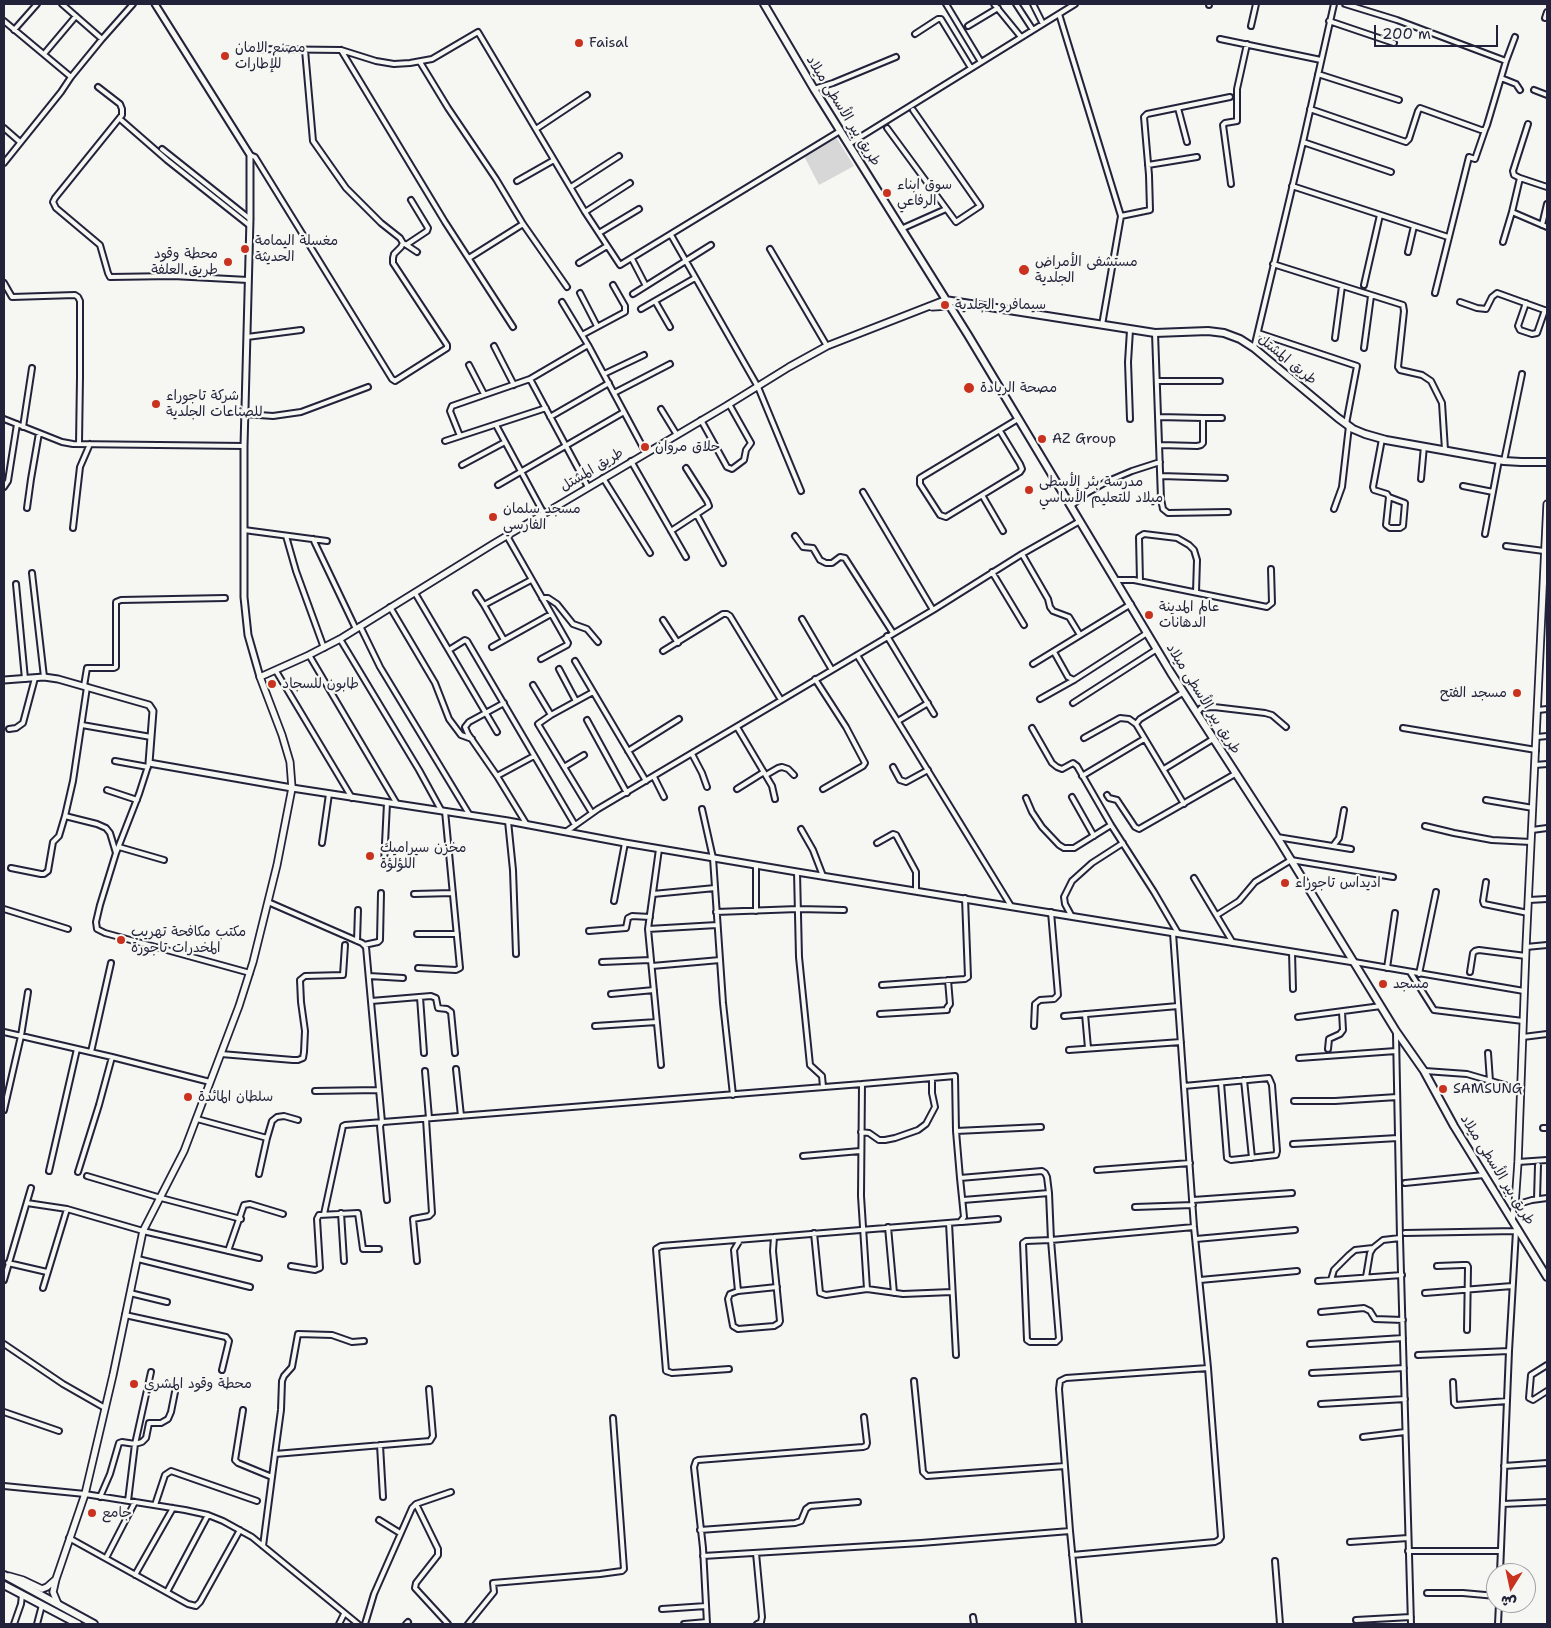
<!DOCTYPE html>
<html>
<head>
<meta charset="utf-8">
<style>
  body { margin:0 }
  #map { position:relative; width:1551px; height:1628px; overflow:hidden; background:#f6f6f2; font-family:"Shantell Sans","Playpen Sans Arabic",sans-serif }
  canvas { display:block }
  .frame { position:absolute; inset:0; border:5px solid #22223b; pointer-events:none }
  .north { position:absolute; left:1486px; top:1563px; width:50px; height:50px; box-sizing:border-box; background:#f6f6f2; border:1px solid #a1a1a9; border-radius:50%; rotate:190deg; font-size:14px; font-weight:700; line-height:20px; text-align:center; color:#22223b }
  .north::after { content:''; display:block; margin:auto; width:18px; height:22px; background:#c8321e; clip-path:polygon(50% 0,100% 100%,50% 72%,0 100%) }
  .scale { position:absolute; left:1374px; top:25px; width:124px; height:22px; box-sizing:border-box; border:2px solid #22223b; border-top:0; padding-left:6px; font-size:15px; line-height:18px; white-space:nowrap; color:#22223b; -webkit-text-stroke:4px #f6f6f2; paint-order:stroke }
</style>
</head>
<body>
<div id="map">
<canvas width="1551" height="1628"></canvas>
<div class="frame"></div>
<div class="north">ش</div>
<div class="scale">200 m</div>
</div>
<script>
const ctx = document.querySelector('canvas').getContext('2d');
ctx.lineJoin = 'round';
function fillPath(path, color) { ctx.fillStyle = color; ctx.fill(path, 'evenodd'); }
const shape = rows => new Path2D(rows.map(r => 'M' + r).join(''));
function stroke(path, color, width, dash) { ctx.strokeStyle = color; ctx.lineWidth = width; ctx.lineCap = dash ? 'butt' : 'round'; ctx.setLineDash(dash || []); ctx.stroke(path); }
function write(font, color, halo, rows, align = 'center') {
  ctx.font = font + ' "Shantell Sans","Playpen Sans Arabic",sans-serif'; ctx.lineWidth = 4.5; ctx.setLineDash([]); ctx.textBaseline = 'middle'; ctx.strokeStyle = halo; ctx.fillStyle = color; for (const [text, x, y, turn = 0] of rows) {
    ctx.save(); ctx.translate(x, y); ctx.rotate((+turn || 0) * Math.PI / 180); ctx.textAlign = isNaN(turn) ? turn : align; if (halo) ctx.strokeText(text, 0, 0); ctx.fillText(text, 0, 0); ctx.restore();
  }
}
fillPath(shape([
  [836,137,854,166,819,185,804,156]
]), '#d7d7d7');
const minor = shape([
  [62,4,102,39],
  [946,4,981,62],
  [994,4,1021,37],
  [1016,4,1033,30],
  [1033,4,1043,24],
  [1209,5,1209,4],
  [1059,14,1121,216,1102,325],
  [1545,18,1547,12],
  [4,21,71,77],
  [1329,21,1394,43],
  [968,26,998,8],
  [1251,26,1256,4],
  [14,30,37,4],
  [915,34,938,19,941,19,971,68],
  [1220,39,1321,60],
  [251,49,341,50,376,61,394,64,410,63,432,59,478,32,585,212,620,265,840,131],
  [341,50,445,222,513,327],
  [44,54,76,16],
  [1506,61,1515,37],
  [420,62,448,108,496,179,523,224,567,287],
  [1318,74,1399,100],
  [1501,78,1516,84,1520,90],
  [98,87,120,104,122,109,122,115,55,198,53,202,56,208,100,245,108,273,110,277,173,276,248,280],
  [814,89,833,83,896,57],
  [1534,90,1547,95],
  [1178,108,1187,142],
  [1310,109,1406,142,1409,139,1418,111,1420,108,1481,130,1485,130,1487,125,1506,61,1397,20,1345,4],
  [120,119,167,160,249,225],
  [4,128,20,142],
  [887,128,956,222,980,206,913,110],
  [536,129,587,95],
  [1303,142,1391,172],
  [849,144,1075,4],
  [162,149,250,219],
  [250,155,255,157,392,379,395,381,447,348,447,345,393,263,393,258,394,254,401,247,403,243,400,238,381,223,346,188,313,141,305,50],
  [4,163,61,92,71,77,102,39,133,4],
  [1148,165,1197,157],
  [1520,178,1547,187],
  [517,181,554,160],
  [1231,184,1223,125,1225,123,1237,121,1237,89,1247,44],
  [1292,186,1448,237],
  [571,187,619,156],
  [585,212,630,183],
  [1512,212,1520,178,1514,175,1513,171,1528,124],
  [1121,216,1150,210,1149,175,1144,117,1147,114,1230,97],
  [1542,225,1547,204],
  [901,229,946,209],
  [599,233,639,209],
  [671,235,758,387,801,491],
  [1503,242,1512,212,1547,227],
  [405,244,417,252],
  [406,245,427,231,428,228,411,200],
  [770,249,827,346],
  [1408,252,1414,226],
  [469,258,523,224],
  [632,259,646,286],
  [579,263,607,246],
  [1273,264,1403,305,1404,311,1398,367,1400,370,1422,375,1431,381,1442,403,1445,450],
  [4,283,12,297,75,295,78,297,80,301,80,377,79,444],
  [1364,285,1380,215],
  [580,293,597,326],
  [1435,293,1469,157,1475,159,1485,130],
  [633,294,711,245],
  [655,301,670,327],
  [562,302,588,345,646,453],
  [1460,302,1477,308,1486,309,1492,297,1497,293,1547,311],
  [1526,303,1518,326,1520,330,1532,334,1537,333,1545,310],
  [641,309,695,278],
  [1155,333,1161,499,1163,509,1168,513,1228,512],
  [1258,333,1357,366,1346,424],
  [582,335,625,312,625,306,613,285],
  [247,337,301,330],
  [1335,338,1342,286],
  [494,346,514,385],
  [1254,348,1303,142,1334,4],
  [1364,348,1371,296],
  [469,365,484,394],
  [604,374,644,355],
  [530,379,588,487],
  [1157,381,1220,381],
  [614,393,670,364],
  [661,409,677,435],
  [245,414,273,416,301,412,368,387],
  [550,417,609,383],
  [1159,417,1203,418],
  [4,419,62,442,73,444,244,446],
  [1130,419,1128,362,1130,330],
  [701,420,727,467,732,469,744,460,746,450,751,443,729,404],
  [496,425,544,514],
  [23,427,32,368],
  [1000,431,1020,464,1022,469,1020,472,946,517,940,515,920,484,920,478,1018,419],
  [460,436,450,411,452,406,530,379,588,345],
  [1382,439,1373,487,1374,490,1387,494,1389,497,1405,503,1403,526,1400,528,1390,528,1386,525,1389,497],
  [445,441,546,408],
  [1160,445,1197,446,1201,445,1203,443,1203,418,1222,418],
  [631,461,686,557],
  [1504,461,1522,374],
  [462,465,505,442],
  [1161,476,1225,478],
  [603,478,650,553],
  [1421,479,1424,446],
  [498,485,624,412],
  [1463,486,1493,492],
  [4,487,8,481,17,424],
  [863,492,933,610],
  [982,495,1003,531],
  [1071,506,1087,493,1106,482,1132,471,1160,462],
  [27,508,31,479,39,433],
  [1334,509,1342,487,1349,426],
  [697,515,723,563],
  [73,528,80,467,90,444],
  [244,530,327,541],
  [671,531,709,506,707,501,686,468],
  [1485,534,1499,460],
  [286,536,296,571,324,648],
  [507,536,568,643,567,645,541,659],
  [795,536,803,547,813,548,820,560,826,563,832,563,840,557,845,558,893,633],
  [313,539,356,629],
  [1506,546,1544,551],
  [1022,554,1048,599,1050,607,1053,611,1069,617,1080,635],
  [992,572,1024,625],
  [32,573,44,677],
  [1117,580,1134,580,1267,607,1272,603,1271,569],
  [1140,581,1139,537,1144,534,1177,538,1189,545,1194,550,1197,560,1196,592],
  [16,584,25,679],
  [415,593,497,732],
  [476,593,484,605,531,580],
  [542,598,548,598,557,604,573,624,587,629,598,642],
  [484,605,504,640],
  [390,607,435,683,449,719,461,735,472,739],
  [802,619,832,670],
  [663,620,678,643],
  [360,626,380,667,469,814],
  [887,636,934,714],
  [340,639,419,770,441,810],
  [492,647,551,614],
  [449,650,465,640,467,641,575,825],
  [663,651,723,614,727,614,730,616,781,700],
  [1054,652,1068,677,1074,680],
  [309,655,397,804],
  [857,655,1011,906],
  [575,661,646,781],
  [1033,664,1131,604],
  [559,669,576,701],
  [276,671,352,798],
  [815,679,846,727,865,763,863,766,823,789],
  [533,685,551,715],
  [84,686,87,668,114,668,116,667,116,602,121,600,225,598],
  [87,687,73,781,65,816,97,824,106,828,110,833,116,853,100,905,96,922,97,929,105,933,250,973],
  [1184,692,1140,719,1136,724,1184,804],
  [1040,699,1074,680,1147,633],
  [1073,703,1157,649],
  [1538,710,1547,709],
  [1198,712,1201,708,1214,707,1265,713,1272,715,1286,727],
  [587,720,627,793],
  [898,721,928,703],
  [82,725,151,737],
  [737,727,772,786,775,799],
  [1032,728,1052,763,1057,767,1062,769,1073,763,1077,766,1111,825,1154,892,1178,933],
  [1403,728,1536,750],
  [9,729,16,728,23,723,35,678],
  [1537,737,1547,736],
  [1084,738,1120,718,1129,719,1136,724],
  [628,751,679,719],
  [692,754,702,773,707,787],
  [115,761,148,767],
  [1535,765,1547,764],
  [564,767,584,755],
  [893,767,900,780,906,782,928,770],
  [1164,769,1213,739],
  [766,775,778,768,782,767,788,769,794,775],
  [497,776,468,734,465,727,469,722,504,703],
  [1082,776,1144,739],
  [654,777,664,797],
  [737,789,764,772],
  [107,790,137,800],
  [1107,795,1109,798,1117,800,1135,827,1139,829,1235,774],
  [1072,797,1094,836],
  [1026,798,1032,812,1042,827,1059,845,1064,848,1074,848,1111,825],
  [1486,800,1533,808],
  [702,809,713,858,723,1003,733,1095],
  [592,813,538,724,551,715,593,692],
  [508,821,513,870,516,954],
  [527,825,497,776,534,756],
  [1425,826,1454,833,1492,840,1531,842],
  [801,829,813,850,823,876],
  [1532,830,1547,828],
  [567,831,598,809,933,610,1022,554,1080,521],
  [1277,837,1351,849],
  [322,843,329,794],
  [877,843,893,834,896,835,916,872,916,890],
  [1333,846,1339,838,1344,810],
  [119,847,164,860],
  [659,849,648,929,661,1065],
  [116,853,139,794,149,763],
  [384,864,387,803],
  [756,865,756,911],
  [11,868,41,874,44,874,48,871,53,842,59,836,65,816],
  [797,872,799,957,810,1065,822,1076,823,1087],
  [1194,878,1233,943],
  [1486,882,1483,901,1484,904,1528,913],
  [414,894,453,893],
  [653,894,715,888],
  [1529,900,1547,899],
  [614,901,625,843],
  [268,902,362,943,366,947,382,1122,380,1126,387,1200],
  [4,909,68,929],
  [716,912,798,909,844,910],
  [1071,915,1065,904,1064,897,1072,881,1092,863,1123,843],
  [1217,915,1239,901,1255,882,1291,860,1393,877],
  [648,929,717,925],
  [589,931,626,928,628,918,632,916,650,917],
  [417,934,457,934],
  [357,941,358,910],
  [364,945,378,942,380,940,381,893],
  [1526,947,1547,945],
  [1292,952,1293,989],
  [602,962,650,960],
  [1354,962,1524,991],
  [652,966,720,960],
  [418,968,456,970,460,968,445,811],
  [1387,968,1395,913],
  [1410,972,1434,1010,1523,1021],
  [1470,972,1473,953,1475,951,1479,950,1526,956],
  [1419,974,1436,892],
  [369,976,403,978],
  [882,985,965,979,968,977,965,898],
  [611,994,654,990],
  [420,997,424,1053],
  [371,1001,431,996,436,998,438,1008,447,1009,451,1012,455,1053],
  [880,1014,947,1010,947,1008,950,1004,948,980],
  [1085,1014,1088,1048],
  [1064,1016,1178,1006],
  [1298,1017,1381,1006],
  [595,1026,657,1022],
  [1034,1026,1035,1004,1040,1000,1054,999,1058,995,1051,912],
  [4,1032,112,1057,210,1082],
  [1396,1034,1400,1238,1411,1624],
  [1523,1037,1547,1034],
  [1328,1049,1329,1039,1340,1034,1343,1030,1342,1012],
  [1069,1050,1181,1042],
  [91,1052,111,963],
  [1488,1053,1490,1081],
  [221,1054,293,1060,298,1060,303,1058,304,1052,305,1031,301,1002,300,980,305,976,343,975,345,945],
  [1299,1058,1396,1051],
  [456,1069,461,1116],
  [425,1071,429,1118],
  [1425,1071,1467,1074,1515,1088],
  [1244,1080,1252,1158],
  [862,1084,955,1076,956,1131],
  [1184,1086,1269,1078,1272,1085,1277,1151,1276,1155,1231,1160,1227,1158,1221,1083],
  [315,1091,379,1090],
  [1294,1101,1335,1101,1397,1097],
  [4,1110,21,1036,28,992],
  [197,1119,267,1138],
  [1543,1128,1547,1128],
  [861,1132,869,1133,879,1140,885,1140,895,1138,918,1130,926,1124,935,1107,932,1093,932,1078],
  [1293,1144,1398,1138],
  [803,1156,860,1151],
  [1518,1162,1547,1160],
  [1097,1170,1190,1163],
  [49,1171,77,1049],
  [78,1172,99,1105,112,1057],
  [259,1174,267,1138,272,1121,277,1117,284,1116,298,1120],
  [87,1176,161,1198,241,1219],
  [960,1178,956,1131,1041,1127],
  [1405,1183,1484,1175],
  [1537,1199,1538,1165],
  [963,1200,1049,1193],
  [1193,1200,1292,1193],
  [27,1203,67,1209],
  [1515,1205,1532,1200,1547,1198],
  [1135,1207,1193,1205],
  [341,1213,344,1261],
  [324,1214,343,1126,345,1125,862,1084,861,1196,867,1289,903,1294,952,1292],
  [962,1222,998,1219],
  [949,1223,956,1355],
  [888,1227,894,1293],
  [814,1233,820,1293,826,1295,867,1289],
  [1405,1233,1516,1231],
  [1196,1239,1295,1230],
  [740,1240,734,1250,738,1291,730,1294,728,1299,733,1326,738,1329,774,1326,779,1323,780,1321,773,1251,774,1237,960,1222,964,1217,960,1178,1042,1171,1045,1173,1047,1177,1049,1193,1051,1240,1059,1339,1056,1342,1030,1342,1027,1340,1023,1243,1026,1241,1051,1240,1194,1227],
  [228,1251,244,1205,250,1204,283,1214],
  [138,1259,250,1287],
  [417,1261,413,1219,429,1216,432,1213,426,1119],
  [8,1263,47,1272],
  [291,1266,315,1270,320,1268,317,1219,319,1215,358,1213,363,1249,379,1249],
  [1437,1266,1463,1265,1467,1265,1468,1267,1467,1330],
  [1366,1277,1370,1253,1373,1248,1383,1240,1400,1238],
  [4,1280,31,1188],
  [1200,1280,1297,1271],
  [1331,1280,1334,1270,1349,1255,1355,1250,1373,1248],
  [1318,1281,1402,1275],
  [43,1288,67,1209,143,1231,259,1258],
  [738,1291,777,1287],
  [130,1293,167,1302],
  [1425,1293,1512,1286],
  [1321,1312,1364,1308,1370,1311,1375,1319,1403,1320],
  [125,1315,226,1337,229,1341,222,1370],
  [4,1344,63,1384,105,1408],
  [1310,1344,1403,1338],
  [1418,1355,1509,1351],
  [1547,1365,1531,1375,1529,1398,1533,1400,1547,1391],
  [729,1369,672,1373,666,1371,656,1249,661,1246,774,1237],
  [1312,1373,1404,1368],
  [914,1381,923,1472,927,1476,1065,1466],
  [1453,1382,1454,1403,1456,1405,1507,1401],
  [1321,1404,1405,1399],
  [243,1410,235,1460,238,1463,272,1477],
  [4,1412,59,1431],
  [1363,1437,1405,1432],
  [380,1445,383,1497],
  [275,1454,281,1410,282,1381,284,1376,292,1367,298,1334,332,1335,352,1342,364,1341],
  [1504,1466,1547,1463],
  [4,1486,85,1494,185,1510,208,1515,223,1521,252,1537,358,1624],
  [100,1497,110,1474,119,1443,122,1442,135,1444,142,1442,146,1438,149,1423,161,1423,168,1419,171,1412,175,1392],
  [128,1501,135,1444,151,1372],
  [416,1504,438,1549,438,1555,416,1583,415,1588,448,1624],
  [1503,1504,1547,1502],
  [155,1505,165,1475,171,1471,257,1501],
  [379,1520,400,1533],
  [700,1530,795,1523,801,1521,806,1509,810,1506,858,1502],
  [1070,1531,1059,1389,1060,1381,1066,1378,1208,1368],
  [69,1538,188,1604,196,1606,200,1602,240,1530],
  [1350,1542,1408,1538],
  [263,1546,275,1454,430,1441,433,1436,429,1389],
  [1408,1551,1501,1551],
  [756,1553,762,1617,761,1622,757,1624],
  [1072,1555,1215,1542,1219,1540,1221,1537,1208,1368,1194,1227,1173,933],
  [703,1556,921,1543,1070,1531,1079,1624],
  [106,1558,135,1502],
  [1275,1561,1280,1624],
  [1500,1573,1509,1351,1516,1231,1518,1229],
  [135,1575,173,1508],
  [167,1592,208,1515],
  [1427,1593,1463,1593,1496,1596],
  [662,1609,706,1606],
  [973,1617,974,1624],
  [1356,1620,1411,1617],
  [14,1624,21,1604,22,1595],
  [37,1624,42,1605],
  [339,1624,344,1614],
  [365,1624,374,1594,412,1508,416,1504,451,1492],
  [406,1624,408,1622],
  [468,1624,494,1592,493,1583,600,1574,622,1571,624,1569,613,1418],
  [684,1624,707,1622],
  [707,1624,703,1548,694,1467,696,1461,698,1460,863,1447,866,1446,867,1443,864,1417],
  [1498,1624,1499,1603]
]);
const tertiary = shape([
  [155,4,250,155,250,219,244,446,244,597,248,635,260,677],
  [4,680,44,677,58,679,149,705,153,711,149,763,292,788,508,821,625,843,797,872,1354,962]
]);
const secondary = shape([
  [932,307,949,306],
  [1512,1219,1515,1205,1518,1162,1526,947,1547,504],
  [9,1576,23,1580,42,1589,47,1587,56,1579],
  [58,1604,53,1592,56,1579,85,1494,113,1375,143,1231,184,1151,239,1006,253,962,277,865,292,788,290,762,282,735,260,677,309,655,340,639,493,544,726,406,789,367,827,346,945,300]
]);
const primary = shape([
  [764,4,814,89,968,335,1171,673,1277,837,1396,1031,1424,1071,1454,1126,1547,1277],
  [945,300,1155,333,1208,331,1224,333,1240,339,1254,348,1338,418,1353,429,1365,434,1386,440,1504,461,1521,462,1547,462]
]);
const trunk = shape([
  [4,1575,94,1624],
  [4,1585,78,1624]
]);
stroke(minor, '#22223b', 8);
stroke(tertiary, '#22223b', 9);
stroke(secondary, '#22223b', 9);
stroke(primary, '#22223b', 10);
stroke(trunk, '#22223b', 10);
stroke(minor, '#f6f6f2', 4);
stroke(tertiary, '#f6f6f2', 5);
stroke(secondary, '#f6f6f2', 5.5);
stroke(primary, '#f6f6f2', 6);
stroke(trunk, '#f6f6f2', 6);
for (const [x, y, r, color] of [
  [579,43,5,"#c8321e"],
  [225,56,5,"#c8321e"],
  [887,193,5,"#c8321e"],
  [245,249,5,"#c8321e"],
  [228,262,5,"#c8321e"],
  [1024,270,6,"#c8321e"],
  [945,305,5,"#c8321e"],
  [969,388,6,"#c8321e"],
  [156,404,5,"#c8321e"],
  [1042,439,5,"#c8321e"],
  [645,447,5,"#c8321e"],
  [1029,490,5,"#c8321e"],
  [493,517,5,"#c8321e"],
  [1149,615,5,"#c8321e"],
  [272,684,5,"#c8321e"],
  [1517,693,5,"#c8321e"],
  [370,856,5,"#c8321e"],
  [1285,883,5,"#c8321e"],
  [121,940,5,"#c8321e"],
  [1383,984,5,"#c8321e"],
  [1443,1089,5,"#c8321e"],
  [188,1097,5,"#c8321e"],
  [134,1384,5,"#c8321e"],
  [92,1513,5,"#c8321e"]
]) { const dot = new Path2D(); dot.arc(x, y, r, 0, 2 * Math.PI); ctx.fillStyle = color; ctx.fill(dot); stroke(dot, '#f6f6f2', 2); }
write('14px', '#22223b', '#f6f6f2', [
  ["Faisal",589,43],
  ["مصنع الامان",235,48],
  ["للإطارات",235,64],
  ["سوق ابناء",897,185],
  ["الرفاعي",897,201],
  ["مغسلة اليمامة",255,241],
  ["الحديثة",255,257],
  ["محطة وقود",218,254,"right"],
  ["طريق العلفة",218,270,"right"],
  ["مستشفى الأمراض",1035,262],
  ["الجلدية",1035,278],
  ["سيمافرو الجلدية",955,305],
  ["مصحة الريادة",980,388],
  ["شركة تاجوراء",166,396],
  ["للصناعات الجلدية",166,412],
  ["AZ Group",1052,439],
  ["حلاق مروان",655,447],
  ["مدرسة بئر الأسطى",1039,482],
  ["ميلاد للتعليم الأساسي",1039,498],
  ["مسجد سلمان",503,509],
  ["الفارسي",503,525],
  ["عالم المدينة",1159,607],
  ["الدهانات",1159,623],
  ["طابون للسجاد",282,684],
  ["مسجد الفتح",1507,693,"right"],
  ["مخزن سيراميك",380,848],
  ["اللؤلؤة",380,864],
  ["اديداس تاجوراء",1295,883],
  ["مكتب مكافحة تهريب",131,932],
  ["المخدرات تاجورة",131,948],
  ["مسجد",1393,984],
  ["SAMSUNG",1453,1089],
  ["سلطان المائدة",198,1097],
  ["محطة وقود المشري",144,1384],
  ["جامع",102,1513]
], 'left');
write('14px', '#22223b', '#f6f6f2', [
  ["طريق بير الأسطى ميلاد",843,111,58],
  ["طريق المشتل",1287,360,39],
  ["طريق المشتل",592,470,-31],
  ["طريق بير الأسطى ميلاد",1203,699,58],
  ["طريق بير الأسطى ميلاد",1497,1170,58]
]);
</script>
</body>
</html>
